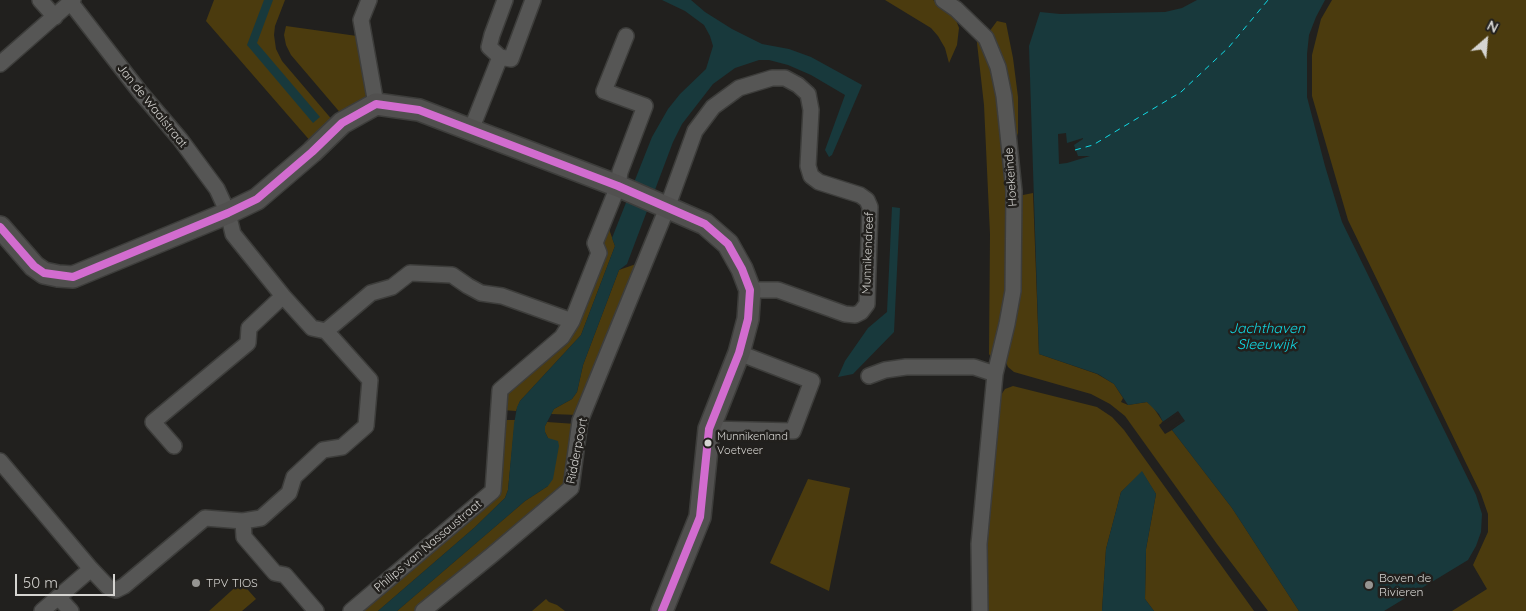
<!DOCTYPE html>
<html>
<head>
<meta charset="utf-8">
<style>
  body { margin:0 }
  #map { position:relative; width:1526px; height:611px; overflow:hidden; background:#21201e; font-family:Quicksand,sans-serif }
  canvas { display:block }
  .north { position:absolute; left:1461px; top:15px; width:50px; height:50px; -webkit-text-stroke:4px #22201d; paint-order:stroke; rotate:27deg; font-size:14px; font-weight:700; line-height:20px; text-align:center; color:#d5d4d1 }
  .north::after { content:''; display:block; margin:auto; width:18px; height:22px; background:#d5d4d1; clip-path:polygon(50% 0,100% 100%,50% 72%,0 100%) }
  .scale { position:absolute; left:15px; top:574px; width:100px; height:22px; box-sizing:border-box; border:2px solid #d5d4d1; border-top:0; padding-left:6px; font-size:15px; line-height:18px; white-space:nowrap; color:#d5d4d1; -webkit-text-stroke:4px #22201d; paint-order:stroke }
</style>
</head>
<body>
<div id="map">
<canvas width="1526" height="611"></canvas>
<div class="north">N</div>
<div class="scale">50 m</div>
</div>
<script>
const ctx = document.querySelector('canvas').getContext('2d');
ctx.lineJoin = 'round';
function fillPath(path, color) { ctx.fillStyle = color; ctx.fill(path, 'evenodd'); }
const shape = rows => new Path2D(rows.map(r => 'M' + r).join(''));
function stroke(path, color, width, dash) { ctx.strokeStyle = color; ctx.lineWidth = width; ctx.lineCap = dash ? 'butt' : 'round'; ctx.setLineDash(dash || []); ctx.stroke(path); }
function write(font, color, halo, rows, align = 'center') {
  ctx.font = font + ' Quicksand,sans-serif'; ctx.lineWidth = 5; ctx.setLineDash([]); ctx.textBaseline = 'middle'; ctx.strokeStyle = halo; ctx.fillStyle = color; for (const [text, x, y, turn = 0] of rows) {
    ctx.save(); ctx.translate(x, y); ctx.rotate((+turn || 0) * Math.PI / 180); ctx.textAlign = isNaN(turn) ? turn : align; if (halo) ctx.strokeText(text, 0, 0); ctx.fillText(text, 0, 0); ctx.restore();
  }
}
fillPath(shape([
  [214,0,285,0,275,26,274,35,276,49,282,61,334,122,312,143,206,21],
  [885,0,933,0,942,5,951,14,956,20,959,28,957,45,949,63,945,48,938,36,931,28],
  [1332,0,1526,0,1526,611,1452,611,1487,589,1473,565,1488,532,1488,514,1481,494,1348,220,1312,96,1312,55,1321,19],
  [997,21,1006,23,1013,58,1018,97,1018,133,1014,146,989,32],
  [286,26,357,36,369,98,343,116,291,55,286,45,284,35],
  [976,34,984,43,1000,96,1007,216,1009,286,995,354,991,357,989,354,990,234,984,105],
  [1033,193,1039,354,1097,374,1114,384,1123,398,1121,402,1128,405,1147,402,1153,407,1163,422,1159,425,1160,427,1165,434,1172,430,1232,508,1299,611,1268,611,1217,544,1125,416,1110,404,1091,394,1014,372,1008,367,1005,360,1018,196],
  [609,229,615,246,581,335,520,401,516,411,503,410,506,393,580,306],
  [639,261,578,415,551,414,554,409,572,399,577,392,583,365,619,270,636,264],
  [1013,386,1097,407,1112,417,1124,430,1254,611,1154,611,1145,599,1146,549,1156,494,1142,472,1121,492,1106,549,1102,611,987,611,986,534,999,398,1005,389],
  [503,420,515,420,508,490,505,498,474,528,378,611,360,611,491,500],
  [547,422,576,424,566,481,562,488,416,611,397,611,525,501,548,486,548,438,545,432,545,426],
  [808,479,850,488,829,591,770,563],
  [241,582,256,599,242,611,209,611],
  [546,599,549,602,557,605,565,611,532,611]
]), '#4b3b0e');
fillPath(shape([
  [264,0,273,0,257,43,320,117,313,123,247,45],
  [662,0,691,0,705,12,732,29,762,44,789,49,811,57,862,85,832,155,829,157,825,150,845,95,811,75,788,65,769,60,759,60,735,68,713,84,682,124,673,142,627,264,619,270,583,365,577,392,572,399,554,409,545,426,545,432,548,438,558,441,559,446,553,479,548,486,525,501,397,611,378,611,474,528,505,498,508,490,514,424,517,407,520,401,581,335,615,246,612,238,652,137,668,109,680,94,706,69,713,46,710,36,704,25,685,11],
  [1197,0,1325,0,1316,17,1309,35,1307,54,1307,97,1325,166,1342,222,1476,495,1482,514,1481,532,1476,546,1468,560,1384,611,1299,611,1232,508,1172,430,1184,421,1178,412,1163,422,1159,414,1147,402,1128,405,1114,384,1098,374,1039,354,1029,46,1040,12,1060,14,1165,12,1182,8],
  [892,207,900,208,894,332,853,374,838,377,845,361,868,328,887,312],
  [1142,471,1156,494,1146,549,1145,599,1154,611,1102,611,1106,549,1121,492]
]), '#18393c');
fillPath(shape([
  [1066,133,1067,143,1083,138,1083,139,1074,145,1078,156,1090,156,1067,163,1059,164,1058,134],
  [1178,411,1185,421,1169,431,1170,428,1181,420,1178,415,1164,424,1161,423]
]), '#21201e');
stroke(shape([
  [1075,150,1093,145,1181,92,1229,47,1268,0]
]), '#11dae5', 1, [6, 5]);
const street = shape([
  [40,0,55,17],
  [369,0,361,20,376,104],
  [505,0,492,35,489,47,500,57,511,59,533,0],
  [943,0,956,9,986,38,998,67,1004,96,1014,191,1013,291,1007,324,995,374,979,544,980,611],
  [71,3,140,92,180,139,217,189,228,213,233,234,283,296,312,328,326,331,370,380,366,426,342,447,323,450,294,477,289,493,261,518,243,521,244,537,275,573,285,575,316,611],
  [0,64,73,0],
  [471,130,500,57],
  [326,331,371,293,392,287,410,273,452,275,468,286,481,293,502,296,572,321],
  [869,376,885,370,906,367,974,367,995,374],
  [709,429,793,431,812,381,739,353],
  [174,446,153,422,248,343,249,328,283,296],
  [0,461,91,569,108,587,116,590,124,586,205,518,243,521],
  [58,597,71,611],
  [42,611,91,569],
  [351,611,493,491,500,390,562,337,572,321,599,253,595,243,618,186,620,172,645,106,604,91,626,36],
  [423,611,492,555,571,488,580,421,667,208,695,131,713,107,739,88,772,78,785,78,798,85,808,94,811,110,808,166,811,176,819,182,860,195,867,200,870,207,867,304,861,312,855,315,845,314,778,290,750,290]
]);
const secondary = shape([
  [0,227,34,266,44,273,58,276,73,277,228,213,257,199,312,152,342,123,376,104,419,110,618,186,705,224,728,244,742,269,750,290,748,319,739,353,709,429,700,517,662,611]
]);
stroke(street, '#3d3d3b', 18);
stroke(secondary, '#3d3d3b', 24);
stroke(street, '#565655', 15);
stroke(secondary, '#51504f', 21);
stroke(shape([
  [0,227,34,266,44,273,73,277,228,213,257,199,312,152,342,123,376,104,419,110,618,186,705,224,728,244,742,269,750,290,748,319,739,353,709,429,700,517,662,611]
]), '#d26ccf', 8);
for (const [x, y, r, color] of [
  [708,443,4.5,"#d5d4d1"],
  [196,583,5,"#969592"],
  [1369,585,5,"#969592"]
]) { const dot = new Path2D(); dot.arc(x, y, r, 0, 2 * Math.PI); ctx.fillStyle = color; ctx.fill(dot); stroke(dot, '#22201d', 2); }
write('11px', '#d5d4d1', '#22201d', [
  ["Munnikenland",717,437],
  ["Voetveer",717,451]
], 'left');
write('12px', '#d5d4d1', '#22201d', [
  ["Jan de Waalstraat",152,106,51],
  ["Hoekeinde",1011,177,-94],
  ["Munnikendreef",868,253,-88],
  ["Ridderpoort",577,451,-79],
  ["Philips van Nassaustraat",428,546,-40]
]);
write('12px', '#d5d4d1', '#22201d', [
  ["Boven de",1379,578],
  ["Rivieren",1379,592],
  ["TPV TIOS",206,583]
], 'left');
write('italic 14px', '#11dae5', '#22201d', [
  ["Jachthaven",1267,329],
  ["Sleeuwijk",1267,345]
]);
</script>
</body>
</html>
